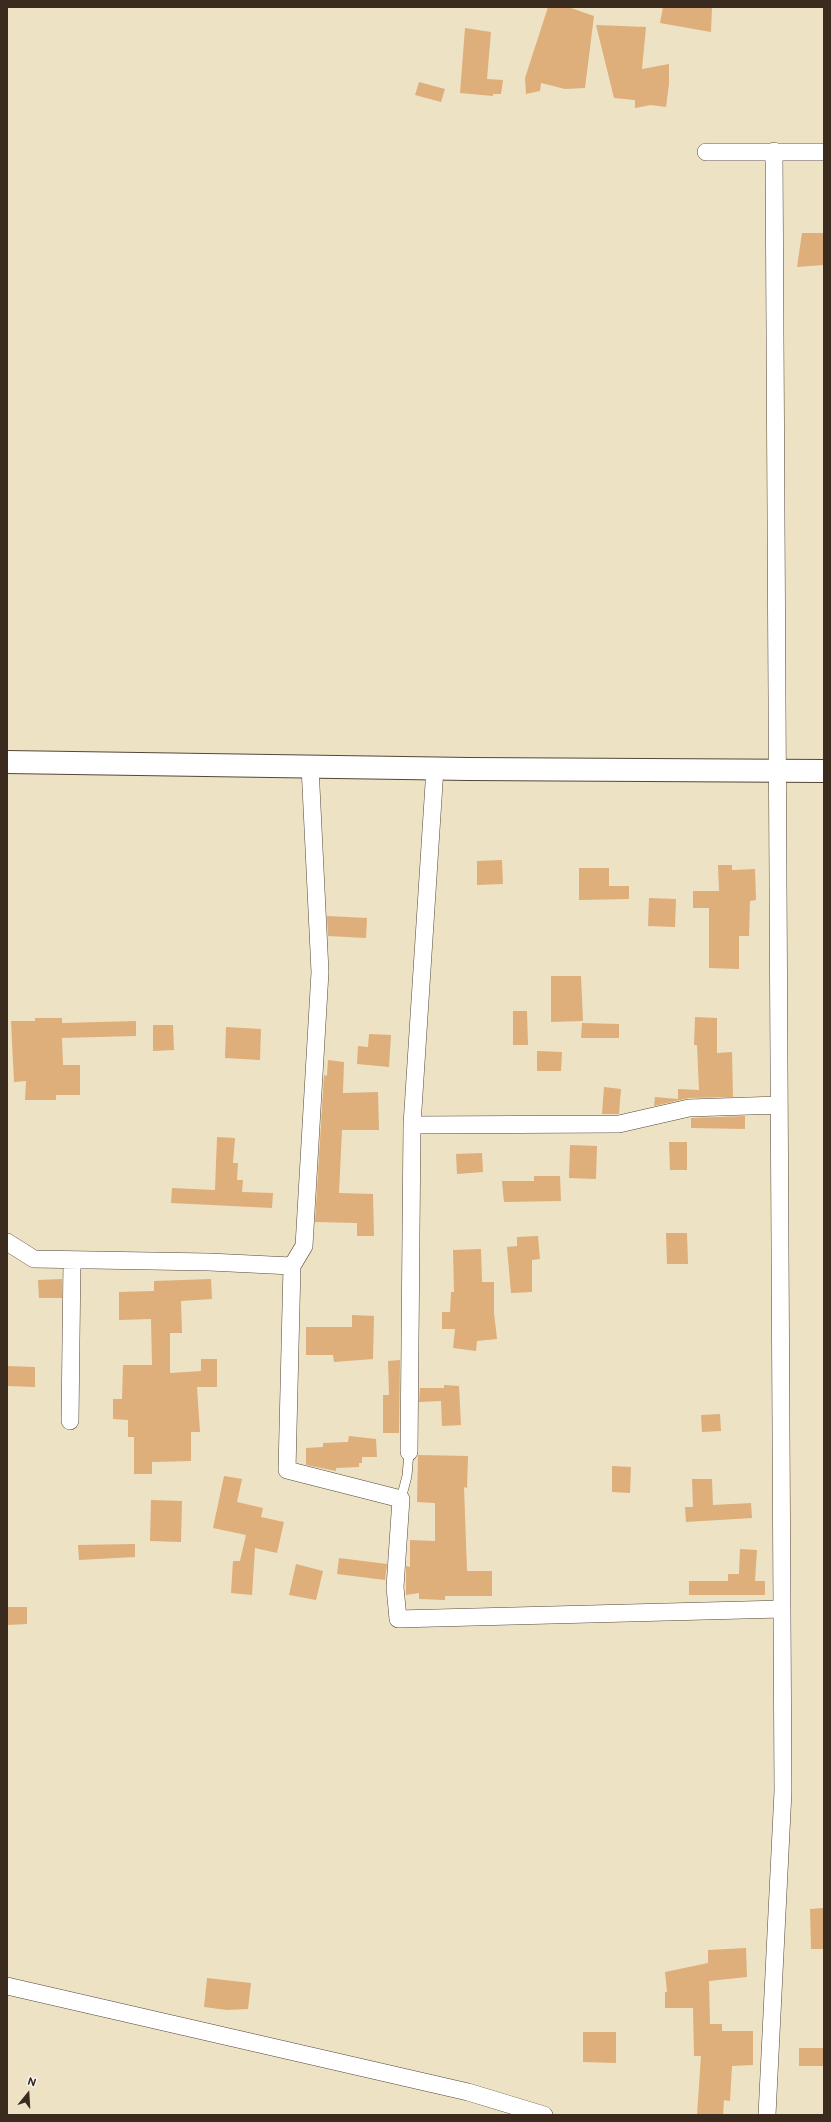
<!DOCTYPE html>
<html>
<head>
<meta charset="utf-8">
<style>
  body { margin:0 }
  #map { position:relative; width:831px; height:2122px; overflow:hidden; background:#eee2c5; font-family:"Balsamiq Sans",sans-serif }
  canvas { display:block }
  .frame { position:absolute; inset:0; border:8px solid #3b2a1e; pointer-events:none }
  .north { position:absolute; left:8px; top:2074px; width:40px; height:40px; -webkit-text-stroke:3px #f6f6f2; paint-order:stroke; rotate:18deg; font-size:11px; font-weight:700; line-height:16px; text-align:center; color:#3b2a1e }
  .north::after { content:''; display:block; margin:auto; width:14px; height:18px; background:#3b2a1e; clip-path:polygon(50% 0,100% 100%,50% 72%,0 100%) }
</style>
</head>
<body>
<div id="map">
<canvas width="831" height="2122"></canvas>
<div class="frame"></div>
<div class="north">N</div>
</div>
<script>
const ctx = document.querySelector('canvas').getContext('2d');
ctx.lineJoin = 'round';
function fillPath(path, color) { ctx.fillStyle = color; ctx.fill(path, 'evenodd'); }
const shape = rows => new Path2D(rows.map(r => 'M' + r).join(''));
function stroke(path, color, width, dash) { ctx.strokeStyle = color; ctx.lineWidth = width; ctx.lineCap = dash ? 'butt' : 'round'; ctx.setLineDash(dash || []); ctx.stroke(path); }
fillPath(shape([
  [548,7,568,7,594,16,585,88,565,89,541,83,540,91,526,94,525,78],
  [663,7,712,7,711,32,660,23],
  [596,25,646,27,642,69,669,64,669,84,666,107,651,105,635,108,635,100,614,98],
  [465,28,491,32,487,79,503,80,501,94,493,94,493,96,460,93],
  [419,82,445,89,441,102,415,95],
  [802,233,824,233,824,265,797,267],
  [502,860,503,884,477,885,477,861],
  [718,865,732,865,732,870,755,869,756,900,750,901,749,936,739,936,739,969,709,968,709,908,693,908,693,891,719,891],
  [579,868,609,868,609,886,629,886,629,899,579,900],
  [649,898,676,899,675,927,648,926],
  [327,916,367,918,366,938,328,936],
  [551,976,581,976,583,1021,551,1022],
  [513,1011,527,1011,528,1045,513,1045],
  [695,1017,717,1018,717,1053,732,1052,733,1097,689,1098,654,1106,655,1097,678,1099,678,1089,699,1090,697,1045,694,1045],
  [35,1018,62,1018,62,1023,136,1021,136,1036,62,1038,63,1065,80,1065,80,1095,56,1095,56,1100,25,1100,26,1081,14,1082,11,1021,35,1021],
  [582,1023,619,1024,619,1038,581,1038],
  [153,1025,173,1025,174,1050,153,1051],
  [226,1027,261,1029,260,1060,225,1058],
  [369,1034,391,1035,389,1067,357,1064,358,1046,368,1047],
  [537,1051,562,1052,561,1071,537,1071],
  [328,1060,344,1062,343,1093,378,1092,379,1130,342,1130,339,1193,373,1194,374,1236,357,1236,357,1223,315,1222,324,1075,327,1076],
  [604,1087,621,1089,619,1114,602,1114],
  [745,1116,745,1129,691,1128,691,1118],
  [217,1137,235,1138,233,1163,238,1163,237,1180,243,1180,242,1192,273,1193,272,1208,171,1203,172,1188,215,1190],
  [669,1142,687,1142,687,1170,670,1170],
  [570,1145,597,1146,596,1179,569,1178],
  [482,1153,483,1172,457,1174,456,1154],
  [534,1176,560,1176,561,1201,504,1202,502,1181,534,1181],
  [666,1233,687,1233,688,1264,667,1264],
  [538,1236,540,1259,532,1260,532,1292,511,1293,507,1247,517,1246,517,1237],
  [481,1249,482,1282,494,1282,494,1313,497,1339,477,1341,476,1351,453,1348,455,1329,442,1329,442,1312,450,1312,451,1292,454,1292,453,1250],
  [62,1279,62,1298,39,1298,38,1280],
  [211,1279,212,1299,181,1301,182,1333,170,1333,170,1373,201,1371,201,1359,217,1359,217,1387,197,1387,200,1432,191,1432,191,1461,152,1462,152,1474,134,1474,134,1437,128,1437,128,1420,113,1419,113,1399,122,1399,123,1365,152,1365,151,1319,119,1320,119,1292,154,1291,154,1281],
  [352,1315,374,1316,373,1359,334,1362,333,1355,306,1355,306,1327,352,1327],
  [400,1360,399,1433,383,1433,383,1395,389,1395,388,1361],
  [7,1366,35,1367,35,1387,7,1386],
  [444,1385,459,1386,461,1425,442,1426,441,1401,419,1402,420,1388,444,1388],
  [720,1414,721,1431,702,1432,701,1415],
  [349,1436,376,1439,377,1457,362,1457,362,1463,359,1463,359,1467,336,1468,336,1471,306,1465,306,1448,323,1447,323,1443,348,1442],
  [418,1455,468,1456,467,1488,464,1487,467,1571,492,1571,492,1596,445,1596,445,1600,419,1599,419,1593,406,1595,406,1566,410,1567,410,1540,435,1541,435,1503,417,1502],
  [612,1466,631,1467,630,1493,612,1492],
  [224,1476,242,1479,237,1502,263,1508,261,1517,284,1522,277,1553,255,1548,252,1595,231,1593,233,1561,240,1561,246,1535,213,1528],
  [692,1479,712,1479,713,1505,751,1503,752,1518,686,1522,685,1507,693,1507],
  [151,1500,182,1501,181,1542,150,1541],
  [135,1544,135,1557,79,1560,78,1545],
  [740,1549,757,1550,755,1581,765,1581,765,1595,689,1595,689,1581,728,1581,728,1574,739,1574],
  [339,1558,387,1564,385,1580,337,1574],
  [296,1564,323,1571,316,1600,289,1595],
  [7,1607,27,1607,27,1624,7,1625],
  [824,1908,823,1949,811,1949,810,1909],
  [746,1948,747,1977,709,1981,710,2024,722,2024,722,2031,753,2031,753,2065,732,2066,730,2101,724,2100,723,2115,697,2115,701,2056,694,2056,693,2008,665,2008,665,1992,667,1992,665,1972,708,1963,708,1950],
  [207,1978,251,1983,248,2009,227,2010,204,2007],
  [583,2032,616,2032,616,2063,583,2062],
  [799,2048,824,2048,824,2066,799,2066]
]), '#deae7b');
const service = shape([
  [401,1499,407,1476,409,1452]
]);
const minor = shape([
  [706,152,824,152],
  [310,766,320,972,304,1246,292,1266,287,1470,401,1499,395,1587,398,1619,782,1609],
  [412,1125,619,1124,689,1108,779,1105],
  [7,1242,34,1259,209,1262,292,1266],
  [70,1421,72,1260],
  [409,1452,412,1125,435,768],
  [7,1986,468,2092,544,2115],
  [767,2115,783,1791,774,151]
]);
const tertiary = shape([
  [7,762,469,769,824,771]
]);
stroke(service, '#564637', 10);
stroke(minor, '#564637', 18);
stroke(tertiary, '#564637', 24);
stroke(service, '#fff', 9);
stroke(minor, '#fff', 17);
stroke(tertiary, '#fff', 22);
</script>
</body>
</html>
